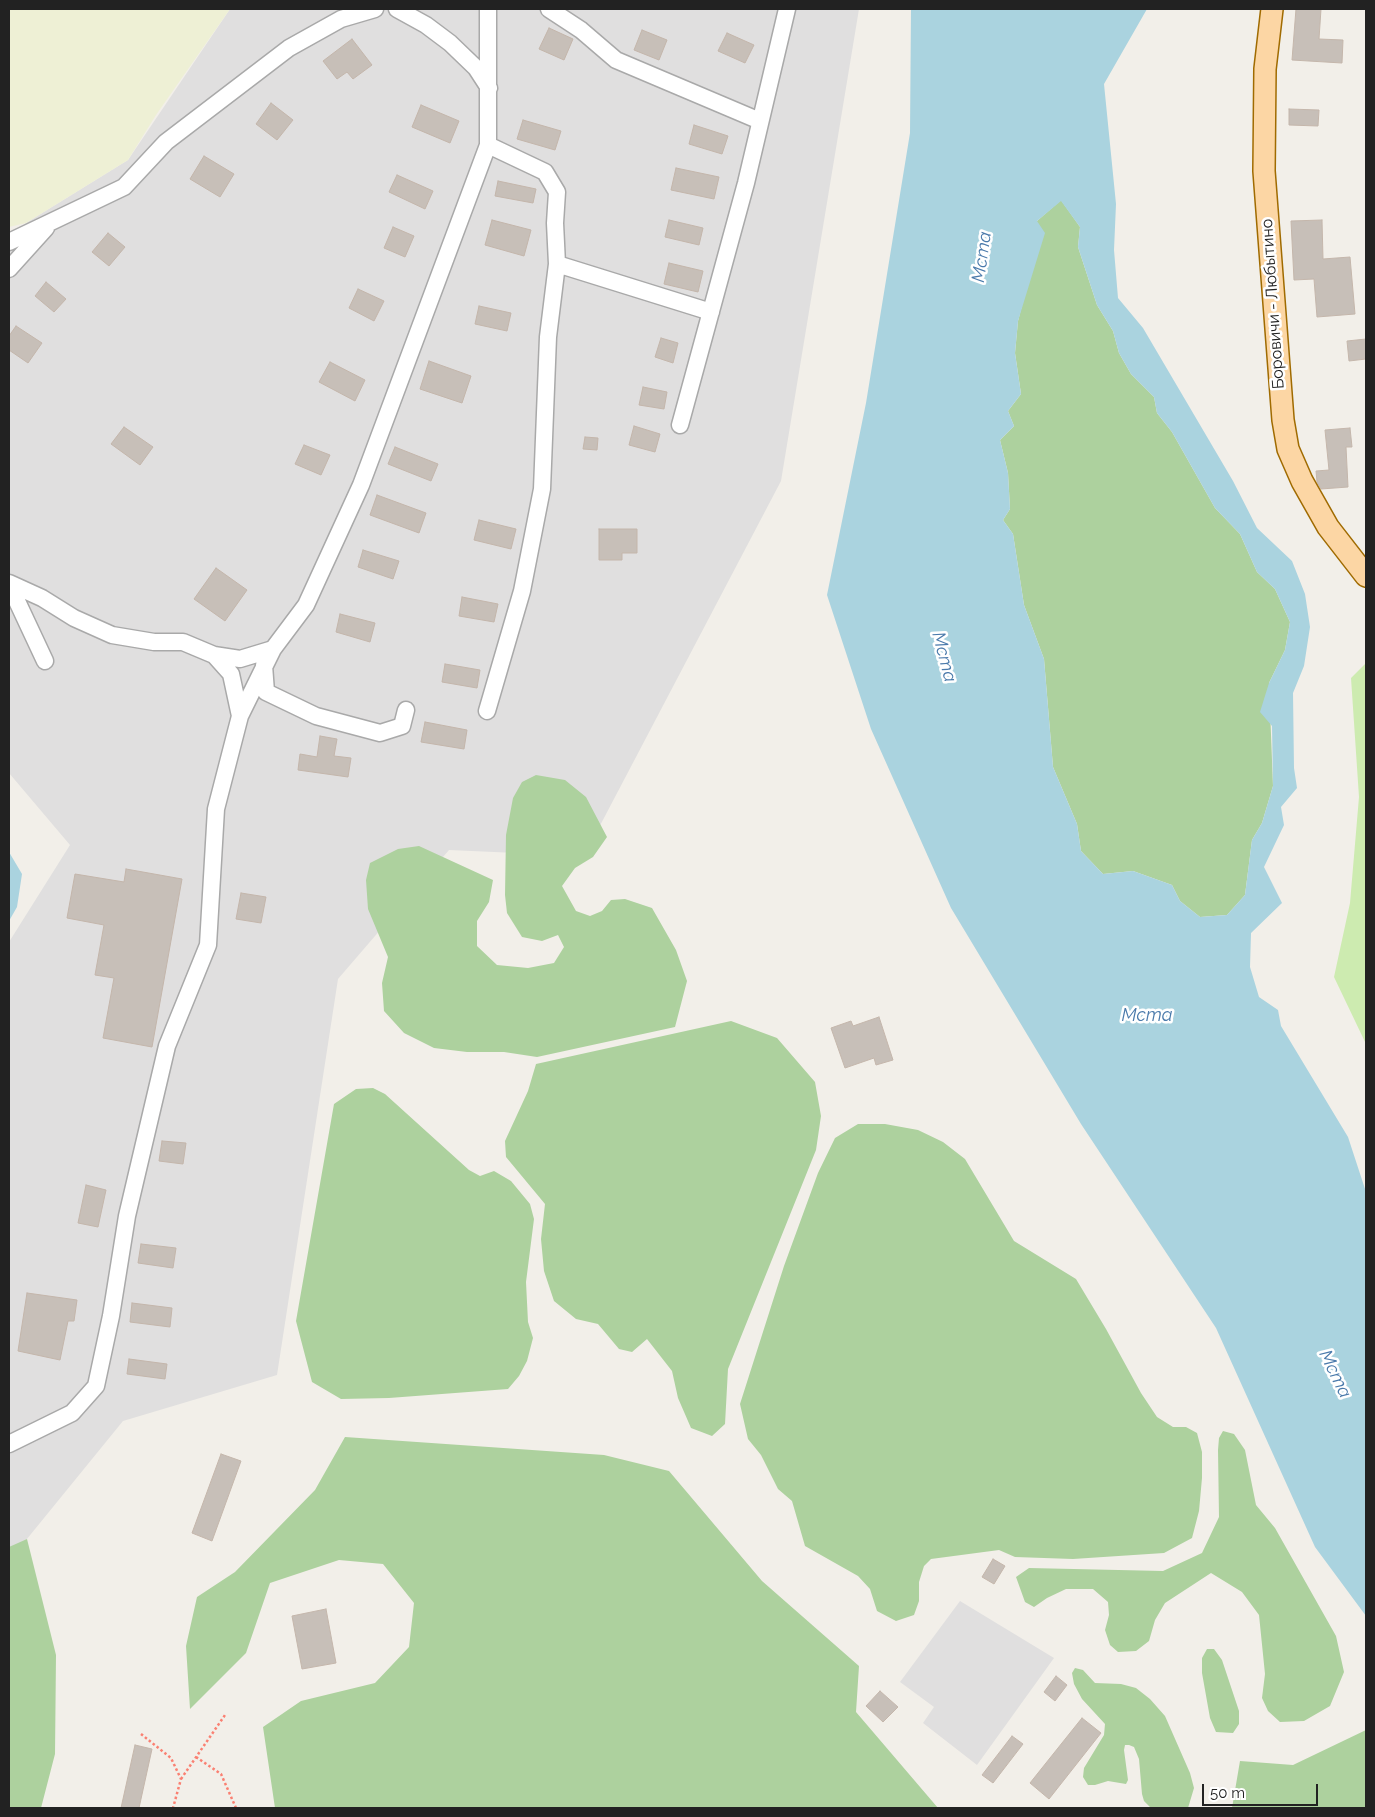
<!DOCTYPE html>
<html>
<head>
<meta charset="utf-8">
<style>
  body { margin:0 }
  #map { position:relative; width:1375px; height:1817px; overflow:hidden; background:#f2efe9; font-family:Raleway,sans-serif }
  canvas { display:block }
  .frame { position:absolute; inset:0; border:10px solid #222; pointer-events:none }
  .scale { position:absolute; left:1202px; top:1784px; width:116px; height:22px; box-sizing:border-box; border:2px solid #222; border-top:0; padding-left:6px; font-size:15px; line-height:18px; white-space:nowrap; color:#222; -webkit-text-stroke:4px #fff; paint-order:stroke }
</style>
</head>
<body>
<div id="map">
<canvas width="1375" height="1817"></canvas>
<div class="frame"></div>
<div class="scale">50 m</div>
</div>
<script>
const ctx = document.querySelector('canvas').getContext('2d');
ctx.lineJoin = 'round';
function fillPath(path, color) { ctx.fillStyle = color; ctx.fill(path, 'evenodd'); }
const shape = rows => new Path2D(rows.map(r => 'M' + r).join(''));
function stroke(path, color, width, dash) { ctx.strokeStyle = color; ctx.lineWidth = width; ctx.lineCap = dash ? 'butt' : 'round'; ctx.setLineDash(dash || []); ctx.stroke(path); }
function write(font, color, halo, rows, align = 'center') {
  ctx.font = font + ' Raleway,sans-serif'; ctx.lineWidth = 5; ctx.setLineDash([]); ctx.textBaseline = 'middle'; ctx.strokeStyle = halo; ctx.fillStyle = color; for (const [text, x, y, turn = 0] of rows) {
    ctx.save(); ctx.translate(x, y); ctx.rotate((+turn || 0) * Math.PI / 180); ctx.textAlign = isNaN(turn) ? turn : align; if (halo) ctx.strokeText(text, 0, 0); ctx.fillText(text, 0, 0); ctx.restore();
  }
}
fillPath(shape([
  [230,9,859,9,781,481,584,856,449,850,338,979,277,1375,123,1421,9,1561,9,942,70,845,9,773,9,245,26,223,128,160],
  [960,1601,1054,1658,977,1765,923,1723,934,1707,900,1682]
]), '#e0dfdf');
fillPath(shape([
  [9,9,230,9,156,115,128,160,26,223,9,227]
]), '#eef0d5');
fillPath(shape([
  [1366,663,1366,1044,1334,977,1350,903,1359,797,1351,678]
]), '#cdebb0');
fillPath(shape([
  [1061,200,1080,227,1078,247,1097,305,1113,331,1119,353,1131,374,1154,397,1157,413,1172,432,1215,508,1240,534,1257,572,1275,589,1290,622,1285,650,1269,683,1273,786,1262,823,1252,840,1245,895,1227,915,1200,917,1180,901,1172,885,1133,871,1103,874,1081,851,1077,824,1053,767,1044,659,1024,605,1013,534,1003,520,1010,509,1008,473,1000,440,1014,426,1008,411,1021,394,1015,353,1018,321,1027,286,1037,221],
  [536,775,565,780,586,797,607,837,593,857,575,868,562,886,576,911,590,916,602,911,611,900,625,899,652,908,676,950,687,981,675,1027,537,1057,504,1052,467,1052,434,1048,404,1033,384,1011,382,983,388,957,368,909,366,880,370,863,398,849,419,846,493,880,489,902,477,921,477,946,497,965,528,968,554,963,564,947,558,935,542,941,522,937,507,913,505,895,506,835,513,798,522,782],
  [731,1021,777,1038,815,1082,821,1116,816,1150,728,1369,725,1424,712,1436,691,1428,678,1398,672,1371,647,1339,632,1352,619,1349,598,1324,576,1319,554,1301,544,1271,541,1239,545,1204,506,1157,505,1141,528,1091,536,1064],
  [373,1088,385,1094,469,1170,480,1176,494,1171,511,1181,530,1204,534,1219,526,1282,528,1322,533,1338,527,1361,519,1376,508,1389,389,1398,341,1399,312,1382,296,1321,334,1104,356,1089],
  [858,1124,885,1124,918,1130,943,1142,965,1159,1014,1241,1076,1279,1106,1329,1141,1393,1157,1417,1173,1427,1186,1427,1197,1433,1202,1452,1202,1478,1199,1511,1192,1538,1164,1553,1073,1559,1015,1557,999,1550,931,1559,924,1566,919,1582,919,1601,914,1615,896,1621,877,1611,870,1589,858,1576,805,1546,792,1501,778,1489,761,1455,748,1439,740,1404,784,1266,818,1173,835,1138],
  [1223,1431,1234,1434,1245,1450,1256,1505,1275,1528,1336,1636,1344,1672,1330,1706,1304,1721,1280,1722,1268,1711,1262,1698,1265,1674,1259,1615,1242,1592,1211,1573,1165,1603,1155,1620,1149,1641,1136,1651,1118,1652,1110,1645,1105,1630,1109,1615,1108,1602,1093,1589,1066,1589,1047,1598,1034,1607,1025,1602,1016,1577,1029,1568,1163,1571,1202,1553,1219,1517,1218,1450,1219,1438],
  [345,1437,604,1455,669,1471,762,1581,859,1666,856,1712,938,1808,275,1808,263,1727,301,1701,375,1683,409,1647,414,1603,383,1564,339,1560,270,1583,246,1653,190,1709,186,1646,197,1597,235,1572,315,1490],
  [27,1539,56,1655,55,1754,41,1808,9,1808,9,1547],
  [1207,1649,1214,1649,1222,1660,1239,1711,1239,1724,1233,1733,1216,1732,1210,1718,1202,1673,1202,1658],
  [1075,1668,1083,1670,1095,1683,1121,1684,1136,1688,1150,1699,1165,1716,1190,1773,1194,1788,1188,1808,1151,1808,1144,1801,1142,1794,1139,1759,1134,1747,1129,1745,1125,1745,1124,1750,1128,1780,1126,1784,1108,1781,1095,1785,1088,1785,1083,1777,1084,1768,1104,1735,1105,1724,1082,1699,1074,1684,1072,1673],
  [1366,1730,1366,1808,1232,1808,1240,1761,1293,1765]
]), '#add19e');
fillPath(shape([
  [911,9,1147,9,1104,84,1116,204,1114,250,1118,298,1143,328,1233,481,1257,528,1292,561,1305,594,1310,627,1304,666,1293,693,1294,768,1297,788,1281,807,1284,825,1264,867,1282,903,1251,933,1250,967,1259,997,1278,1010,1281,1026,1348,1137,1366,1192,1366,1616,1315,1547,1216,1328,1081,1124,951,908,871,729,827,595,866,403,910,133],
  [1061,201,1080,227,1078,247,1097,305,1113,331,1119,353,1131,374,1154,397,1157,413,1172,432,1215,508,1240,534,1257,572,1275,589,1290,622,1285,650,1269,683,1260,712,1272,726,1273,786,1262,823,1252,840,1245,895,1227,915,1200,917,1180,901,1172,885,1133,871,1103,874,1081,851,1077,824,1053,767,1044,659,1024,605,1013,534,1003,520,1010,509,1008,473,1000,440,1014,426,1008,411,1021,394,1015,353,1018,321,1045,233,1037,221],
  [9,852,22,874,17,907,9,921]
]), '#aad3df');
const building = shape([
  [1296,9,1321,9,1319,39,1343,40,1342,63,1292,60,1296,9],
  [549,28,573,39,564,60,539,49,549,28],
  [642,30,667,40,659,60,634,50,642,30],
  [727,33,754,45,745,63,718,51,727,33],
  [352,39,372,65,353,79,347,72,337,79,323,61,352,39],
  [271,103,293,120,277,140,256,124,271,103],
  [421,105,459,121,450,143,412,127,421,105],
  [1289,109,1319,110,1318,126,1289,125,1289,109],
  [523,120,561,131,555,150,517,139,523,120],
  [694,125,728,136,722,154,689,144,694,125],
  [204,156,234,174,220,197,190,179,204,156],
  [676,168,719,177,714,199,671,190,676,168],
  [397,175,433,191,425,209,389,192,397,175],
  [498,181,536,189,533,203,495,196,498,181],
  [492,220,531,230,524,256,485,245,492,220],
  [669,220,703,228,699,245,665,237,669,220],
  [1322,220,1323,259,1350,257,1355,314,1317,317,1314,279,1294,280,1291,221,1322,220],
  [393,227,414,236,405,257,384,248,393,227],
  [108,233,125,247,109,266,92,252,108,233],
  [669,263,703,271,698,292,664,284,669,263],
  [46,282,66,299,54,312,35,296,46,282],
  [358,289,384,301,374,321,349,308,358,289],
  [479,306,511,313,507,331,475,324,479,306],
  [16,326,42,343,28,363,9,350,9,336,16,326],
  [661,338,678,343,673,363,655,357,661,338],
  [1366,339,1366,359,1349,361,1347,341,1366,339],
  [429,361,471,376,462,403,420,389,429,361],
  [330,362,365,380,355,401,319,382,330,362],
  [643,387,667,392,664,409,639,405,643,387],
  [634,426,660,434,655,452,629,445,634,426],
  [124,427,153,447,140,465,111,444,124,427],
  [1350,428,1352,447,1346,447,1348,487,1321,489,1317,482,1316,471,1329,470,1325,430,1350,428],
  [585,437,598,438,597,450,583,449,585,437],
  [304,445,330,455,321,475,295,464,304,445],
  [395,447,438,464,431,481,388,464,395,447],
  [377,495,426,513,419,533,370,515,377,495],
  [479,520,516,529,511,549,474,540,479,520],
  [599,529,637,529,637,553,622,553,622,560,599,560,599,529],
  [363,550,399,561,393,579,358,567,363,550],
  [216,568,247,590,225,621,194,599,216,568],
  [462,597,498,604,494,622,459,616,462,597],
  [340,614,375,623,370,642,336,632,340,614],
  [445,664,480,670,477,688,442,682,445,664],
  [425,722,467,730,464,749,421,742,425,722],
  [320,736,337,739,334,756,351,758,348,777,298,770,300,754,317,757,320,736],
  [126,869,182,879,152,1047,103,1038,114,978,95,975,104,925,67,918,75,874,124,882,126,869],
  [241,893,266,897,261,923,236,919,241,893],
  [879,1017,893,1060,876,1065,874,1058,845,1068,831,1028,851,1021,853,1026,879,1017],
  [162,1141,186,1143,183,1164,159,1161,162,1141],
  [86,1185,106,1190,98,1227,78,1223,86,1185],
  [141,1244,176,1248,173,1268,138,1263,141,1244],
  [27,1293,77,1300,74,1321,68,1321,60,1360,18,1351,27,1293],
  [132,1303,172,1308,170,1327,130,1322,132,1303],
  [129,1359,167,1364,165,1379,127,1374,129,1359],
  [221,1454,241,1461,212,1541,192,1533,221,1454],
  [993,1559,1005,1566,994,1584,982,1577,993,1559],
  [326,1609,336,1663,302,1669,292,1616,326,1609],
  [1056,1676,1067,1685,1055,1701,1044,1692,1056,1676],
  [880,1691,898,1707,883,1722,866,1706,880,1691],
  [1082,1718,1101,1733,1049,1799,1030,1783,1082,1718],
  [1012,1736,1023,1744,993,1783,982,1775,1012,1736],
  [135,1745,152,1749,139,1808,121,1808,135,1745]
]);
fillPath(building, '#c7bfb8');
stroke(building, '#c4b6ab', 1);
const minor = shape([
  [397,9,426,25,450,43,476,68,489,88],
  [549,9,581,30,616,60,760,121],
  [9,242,124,187,166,142,289,48,341,19,375,9],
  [557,264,711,312],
  [9,269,46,228],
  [680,425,746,183,787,9],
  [9,583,42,598,74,618,112,635,154,642,183,642,214,655,231,674,240,716],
  [9,584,45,661],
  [214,655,240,659,273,649],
  [264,665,266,692,316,716,380,733,402,726,406,710],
  [487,711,522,591,542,489,548,337,557,264,555,223,557,192,545,172,488,145],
  [9,1444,72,1413,96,1386,111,1316,127,1216,167,1046,208,945,216,809,240,716,273,649,306,605,361,485,488,145,488,9]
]);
const major = shape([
  [1272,9,1265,69,1264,171,1283,420,1288,449,1302,481,1328,527,1366,576]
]);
stroke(minor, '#a9a9a9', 19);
stroke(major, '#a06b00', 24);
stroke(shape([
  [141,1734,171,1758,181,1779,173,1808],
  [196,1757,221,1774,236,1808],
  [181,1779,225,1715]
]), '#fa8072', 2.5, [2.5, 2.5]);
stroke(minor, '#fff', 16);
stroke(major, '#fcd6a4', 21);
write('16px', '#222', '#fff', [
  ["Боровичи - Любытино",1273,304,-94]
]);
write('italic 18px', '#4a7aab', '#fff', [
  ["Мста",982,257,-82],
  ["Мста",944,657,75],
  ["Мста",1147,1016],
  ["Мста",1335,1374,64]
]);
</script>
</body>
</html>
